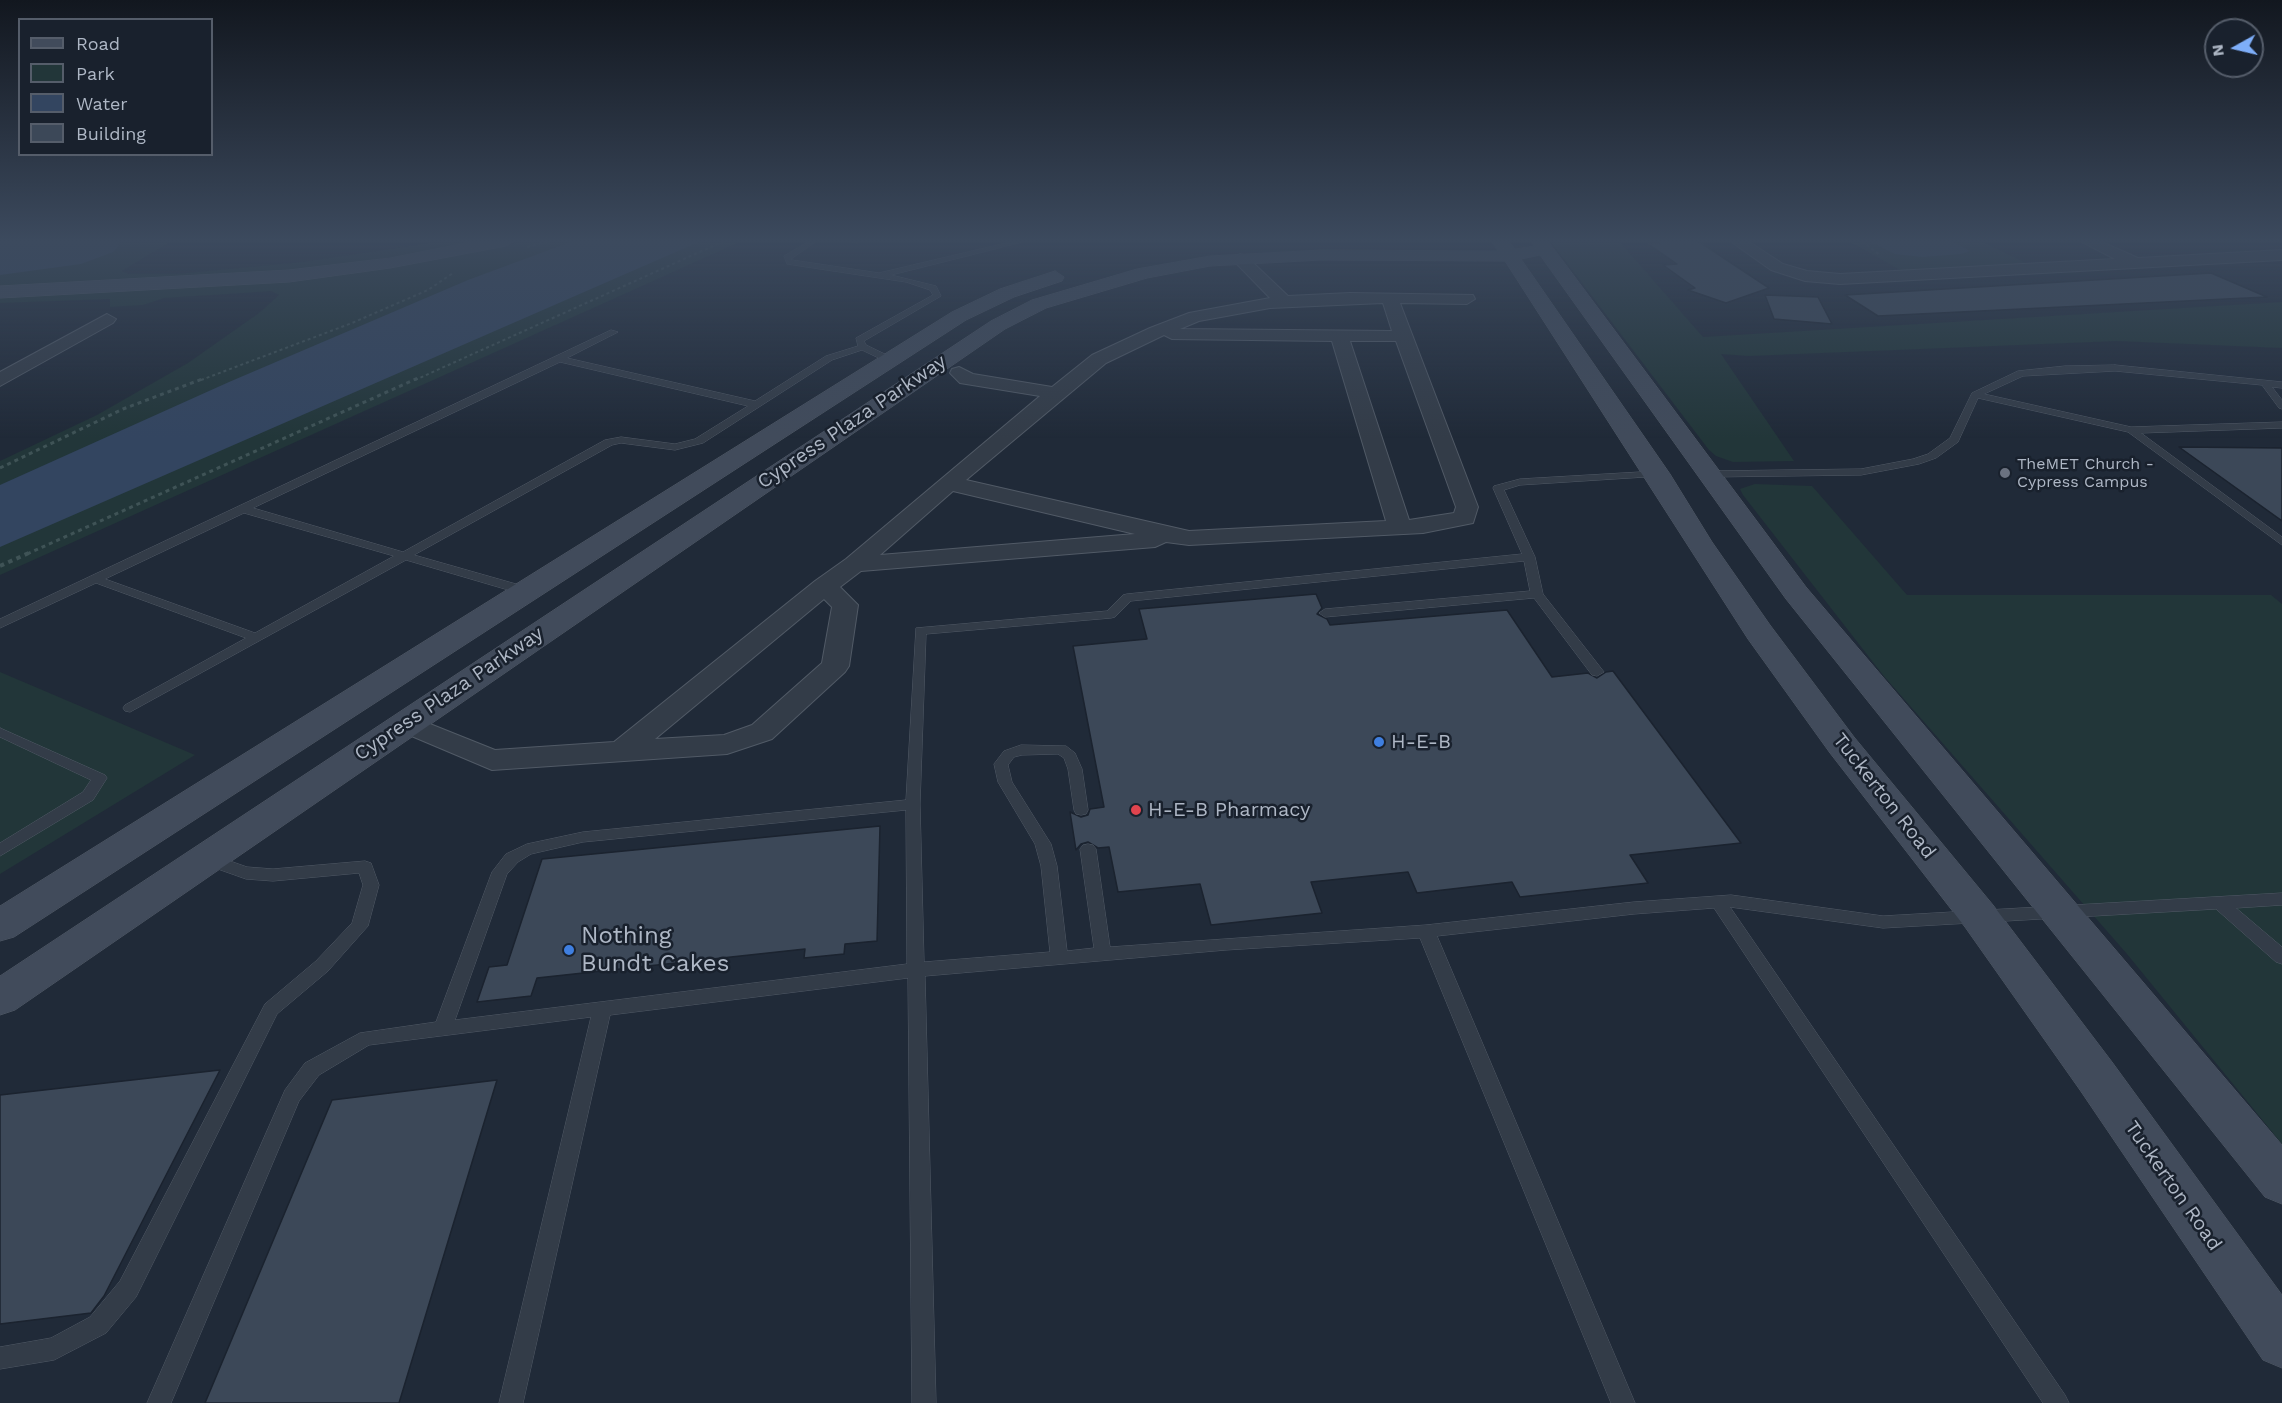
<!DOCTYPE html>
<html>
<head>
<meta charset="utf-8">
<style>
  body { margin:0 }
  #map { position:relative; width:2282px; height:1403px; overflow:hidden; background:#202a38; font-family:"Work Sans",sans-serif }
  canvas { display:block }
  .legend { position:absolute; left:18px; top:18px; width:195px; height:138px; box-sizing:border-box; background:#19212d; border:2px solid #555d6a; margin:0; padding:8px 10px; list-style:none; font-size:18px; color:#aeb7c5 }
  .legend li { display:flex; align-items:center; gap:12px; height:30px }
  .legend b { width:30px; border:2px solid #555d6a }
  .north { position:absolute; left:2204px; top:18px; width:60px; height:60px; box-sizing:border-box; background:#19212d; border:2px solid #555d6a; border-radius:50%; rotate:262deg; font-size:16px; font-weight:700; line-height:24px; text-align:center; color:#aeb7c5 }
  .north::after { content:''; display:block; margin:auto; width:21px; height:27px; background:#7eaef9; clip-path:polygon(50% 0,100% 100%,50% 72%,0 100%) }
</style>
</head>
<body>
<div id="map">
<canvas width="2282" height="1403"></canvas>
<ul class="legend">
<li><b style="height:8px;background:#414b5b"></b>Road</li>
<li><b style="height:16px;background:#223639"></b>Park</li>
<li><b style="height:16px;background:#334560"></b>Water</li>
<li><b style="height:16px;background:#3c4858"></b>Building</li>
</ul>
<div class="north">N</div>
</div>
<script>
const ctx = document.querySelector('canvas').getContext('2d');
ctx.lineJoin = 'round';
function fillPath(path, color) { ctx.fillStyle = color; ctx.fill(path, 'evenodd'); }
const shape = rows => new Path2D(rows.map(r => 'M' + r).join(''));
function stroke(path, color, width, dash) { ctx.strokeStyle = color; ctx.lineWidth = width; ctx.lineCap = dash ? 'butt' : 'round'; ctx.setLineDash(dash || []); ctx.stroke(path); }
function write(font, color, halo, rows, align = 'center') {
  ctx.font = font + ' "Work Sans",sans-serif'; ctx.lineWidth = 5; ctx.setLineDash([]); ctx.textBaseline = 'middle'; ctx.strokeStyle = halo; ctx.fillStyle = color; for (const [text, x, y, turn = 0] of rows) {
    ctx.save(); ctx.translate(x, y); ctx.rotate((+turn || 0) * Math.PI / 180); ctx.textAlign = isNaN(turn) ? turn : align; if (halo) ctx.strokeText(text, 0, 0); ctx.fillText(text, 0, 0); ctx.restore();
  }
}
fillPath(shape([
  [0,241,172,241,122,271,129,274,176,274,302,262,444,241,493,241,311,270,0,289],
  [523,241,742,241,0,575,0,461,97,415,188,363,259,313,279,295,271,291,244,293,164,298,143,305,110,307,110,299,0,303,0,296,175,288,490,249],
  [1550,241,1619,241,1703,337,2282,302,2282,348,2117,341,1749,356,1721,354,1794,461,1733,462,1716,456,1709,450],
  [1848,241,1981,241,2030,265,1902,271],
  [1755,484,1812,486,1907,595,2271,595,2282,604,2282,1144,2127,954,1883,675,1743,495,1740,489],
  [0,672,195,755,0,874]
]), '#223639');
fillPath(shape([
  [0,241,118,241,119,242,118,247,113,252,81,264,0,275],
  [573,241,701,241,0,547,0,485,229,382,468,280],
  [1869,241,1952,241,1970,251,1961,254,1922,257,1895,254]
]), '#334560');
const building = shape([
  [1658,241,1698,241,1769,288,1726,303,1688,290,1695,288,1663,265,1677,264,1647,243,1660,243,1658,241],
  [2211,273,2267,297,1878,316,1845,295,2211,273],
  [1765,295,1818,297,1832,324,1774,319,1765,295],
  [2179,447,2282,448,2282,521,2179,447],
  [1316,594,1322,608,1317,614,1327,619,1330,625,1507,610,1552,677,1588,673,1597,678,1606,672,1613,671,1741,843,1630,855,1648,883,1520,897,1512,882,1417,893,1408,872,1311,882,1322,913,1211,925,1200,884,1118,892,1109,847,1098,848,1088,842,1081,844,1076,850,1070,812,1081,817,1088,815,1090,809,1104,807,1073,646,1147,639,1139,609,1316,594],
  [880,826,877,941,845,944,844,954,804,958,805,949,537,978,531,996,477,1002,489,967,507,965,542,859,880,826],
  [220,1070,104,1296,91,1313,0,1324,0,1095,220,1070],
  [497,1080,399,1403,205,1403,332,1100,497,1080]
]);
fillPath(building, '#3c4858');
stroke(building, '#1b232f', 1.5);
const lane = shape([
  [809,241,817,241,791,259,792,260,879,273,1014,241,1027,241,891,275,936,286,941,296,864,341,866,345,893,358,893,362,887,362,862,350,832,360,703,443,675,450,621,443,612,445,414,555,530,588,532,591,530,594,522,594,406,560,130,712,125,711,123,708,125,705,246,638,96,583,0,628,0,619,611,330,618,332,567,358,755,401,826,356,858,346,856,338,933,295,930,290,906,282,787,264,784,256,809,241],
  [560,362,748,406,695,439,675,444,621,437,605,440,403,552,253,508,560,362],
  [244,513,394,556,255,633,105,579,244,513],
  [839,241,861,241,858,243,839,241],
  [2115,365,2282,382,2282,388,2272,387,2282,400,2282,409,2279,408,2262,385,2115,371,2023,376,1984,394,2131,427,2282,422,2282,428,2141,433,2282,537,2282,545,2128,432,1978,398,1958,442,1936,458,1919,464,1861,475,1710,477,1705,474,1710,471,1861,469,1913,459,1928,454,1950,438,1972,393,2018,371,2065,366,2115,365],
  [1657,471,1662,474,1661,476,1520,485,1504,490,1535,557,1543,594,1604,672,1597,676,1592,675,1534,598,1325,617,1319,613,1325,609,1530,591,1524,561,1131,601,1115,617,1111,618,926,634,920,804,924,962,1050,952,1041,866,1035,844,998,782,994,764,1004,751,1021,745,1066,746,1075,753,1082,769,1088,810,1086,814,1081,815,1076,814,1074,810,1068,769,1064,758,1058,754,1022,755,1014,757,1008,765,1012,782,1051,844,1057,866,1067,951,1094,948,1080,849,1083,845,1088,844,1093,845,1096,849,1110,947,1426,925,1634,902,1731,895,1883,916,2282,893,2282,905,2236,908,2282,947,2282,964,2276,962,2216,909,1883,928,1730,907,2065,1395,2069,1403,2043,1403,1714,908,1634,914,1437,936,1635,1403,1611,1403,1420,938,1226,950,925,976,936,1403,912,1403,908,978,610,1015,523,1403,499,1403,591,1017,369,1045,319,1075,299,1101,171,1403,147,1403,285,1090,305,1063,360,1033,436,1022,492,872,506,854,527,844,583,832,906,800,916,628,1107,611,1123,595,1127,594,1522,554,1493,488,1494,486,1520,479,1657,471],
  [906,810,907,964,455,1020,507,874,518,862,531,854,583,842,906,810],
  [0,728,105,775,107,778,93,800,0,856,0,843,83,792,91,780,0,737,0,728],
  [207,853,247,867,273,869,365,861,371,863,379,885,368,926,328,971,277,1014,136,1297,106,1333,54,1360,0,1369,0,1347,51,1338,90,1317,120,1281,265,1004,316,961,352,923,363,885,359,873,273,881,246,879,201,863,199,859,201,855,207,853]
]);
const street = shape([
  [1730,241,1748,241,1783,264,1807,271,1840,274,2115,259,2080,241,2100,241,2138,258,2282,250,2282,260,1840,284,1805,281,1771,270,1730,241],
  [1240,254,1246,256,1288,296,1350,293,1473,295,1475,299,1467,304,1400,303,1478,507,1473,523,1423,533,1189,545,1166,542,1155,547,861,571,840,587,858,605,849,666,845,672,772,739,727,754,492,770,395,729,390,723,395,717,405,714,495,750,614,742,815,581,846,559,1040,396,960,383,950,373,952,369,959,367,973,374,1052,387,1092,355,1150,328,1189,313,1270,298,1232,259,1240,254],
  [1383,303,1392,331,1180,329,1199,321,1270,308,1383,303],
  [1164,335,1172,339,1332,341,1386,521,1189,531,966,480,1106,363,1164,335],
  [1350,341,1396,341,1456,507,1454,513,1409,520,1350,341],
  [953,491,1135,534,880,555,953,491],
  [824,599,832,607,822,663,752,725,724,735,655,739,824,599],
  [107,314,116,319,113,323,0,386,0,372,107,314]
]);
const secondary = shape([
  [476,241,515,241,506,246,390,268,289,282,0,298,0,286,289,270,390,258,476,241],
  [1491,241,1509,241,1515,249,1534,246,1530,241,1548,241,1806,587,2282,1145,2282,1204,2265,1197,1786,599,1540,255,1521,259,1670,474,1712,542,1770,625,1854,737,1993,905,2112,1062,2282,1295,2282,1368,2263,1360,2080,1090,1965,927,1830,753,1748,639,1505,261,1321,260,1210,266,1147,278,1046,308,1005,329,15,1010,0,1015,0,976,991,321,1032,300,1137,269,1210,256,1321,250,1498,251,1491,241],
  [1055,271,1064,277,1062,281,1014,297,966,320,14,937,0,941,0,906,952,312,1000,289,1055,271]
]);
stroke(lane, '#515a66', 1);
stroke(street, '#515a66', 2);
stroke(secondary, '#515a66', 1);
stroke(shape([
  [1862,241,1881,256],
  [527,247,550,241],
  [201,380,352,323,428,290,453,273],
  [415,380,724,241]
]), '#3f5356', 2, [3, 3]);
stroke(shape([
  [0,468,123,409,205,378],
  [27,554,418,378]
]), '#3f5356', 3, [4, 4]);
stroke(shape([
  [0,566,31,552]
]), '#3f5356', 4, [4.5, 4.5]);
fillPath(lane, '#333c48');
fillPath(street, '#333c48');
fillPath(secondary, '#414b5b');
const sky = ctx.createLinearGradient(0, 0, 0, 438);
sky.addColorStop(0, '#12171f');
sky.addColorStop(0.55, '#3c4a5e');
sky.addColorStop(1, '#3c4a5e00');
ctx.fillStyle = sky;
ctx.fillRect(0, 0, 2282, 438);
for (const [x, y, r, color] of [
  [2005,473,6,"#6b7280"],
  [1379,742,6,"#3f7fe0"],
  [1136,810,6,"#e0444e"],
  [569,950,6,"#3f7fe0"]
]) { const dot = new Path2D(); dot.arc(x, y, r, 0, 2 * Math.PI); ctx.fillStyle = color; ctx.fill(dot); stroke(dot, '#19212d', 2); }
write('16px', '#aeb7c5', '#19212d', [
  ["TheMET Church -",2017,464],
  ["Cypress Campus",2017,482]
], 'left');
write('20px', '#aeb7c5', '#19212d', [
  ["Cypress Plaza Parkway",852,422,-34],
  ["Cypress Plaza Parkway",449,694,-34],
  ["Tuckerton Road",1884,796,52],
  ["Tuckerton Road",2173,1186,55]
]);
write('20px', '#aeb7c5', '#19212d', [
  ["H-E-B",1391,742],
  ["H-E-B Pharmacy",1148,810]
], 'left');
write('24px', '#aeb7c5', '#19212d', [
  ["Nothing",581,936],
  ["Bundt Cakes",581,964]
], 'left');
</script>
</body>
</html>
